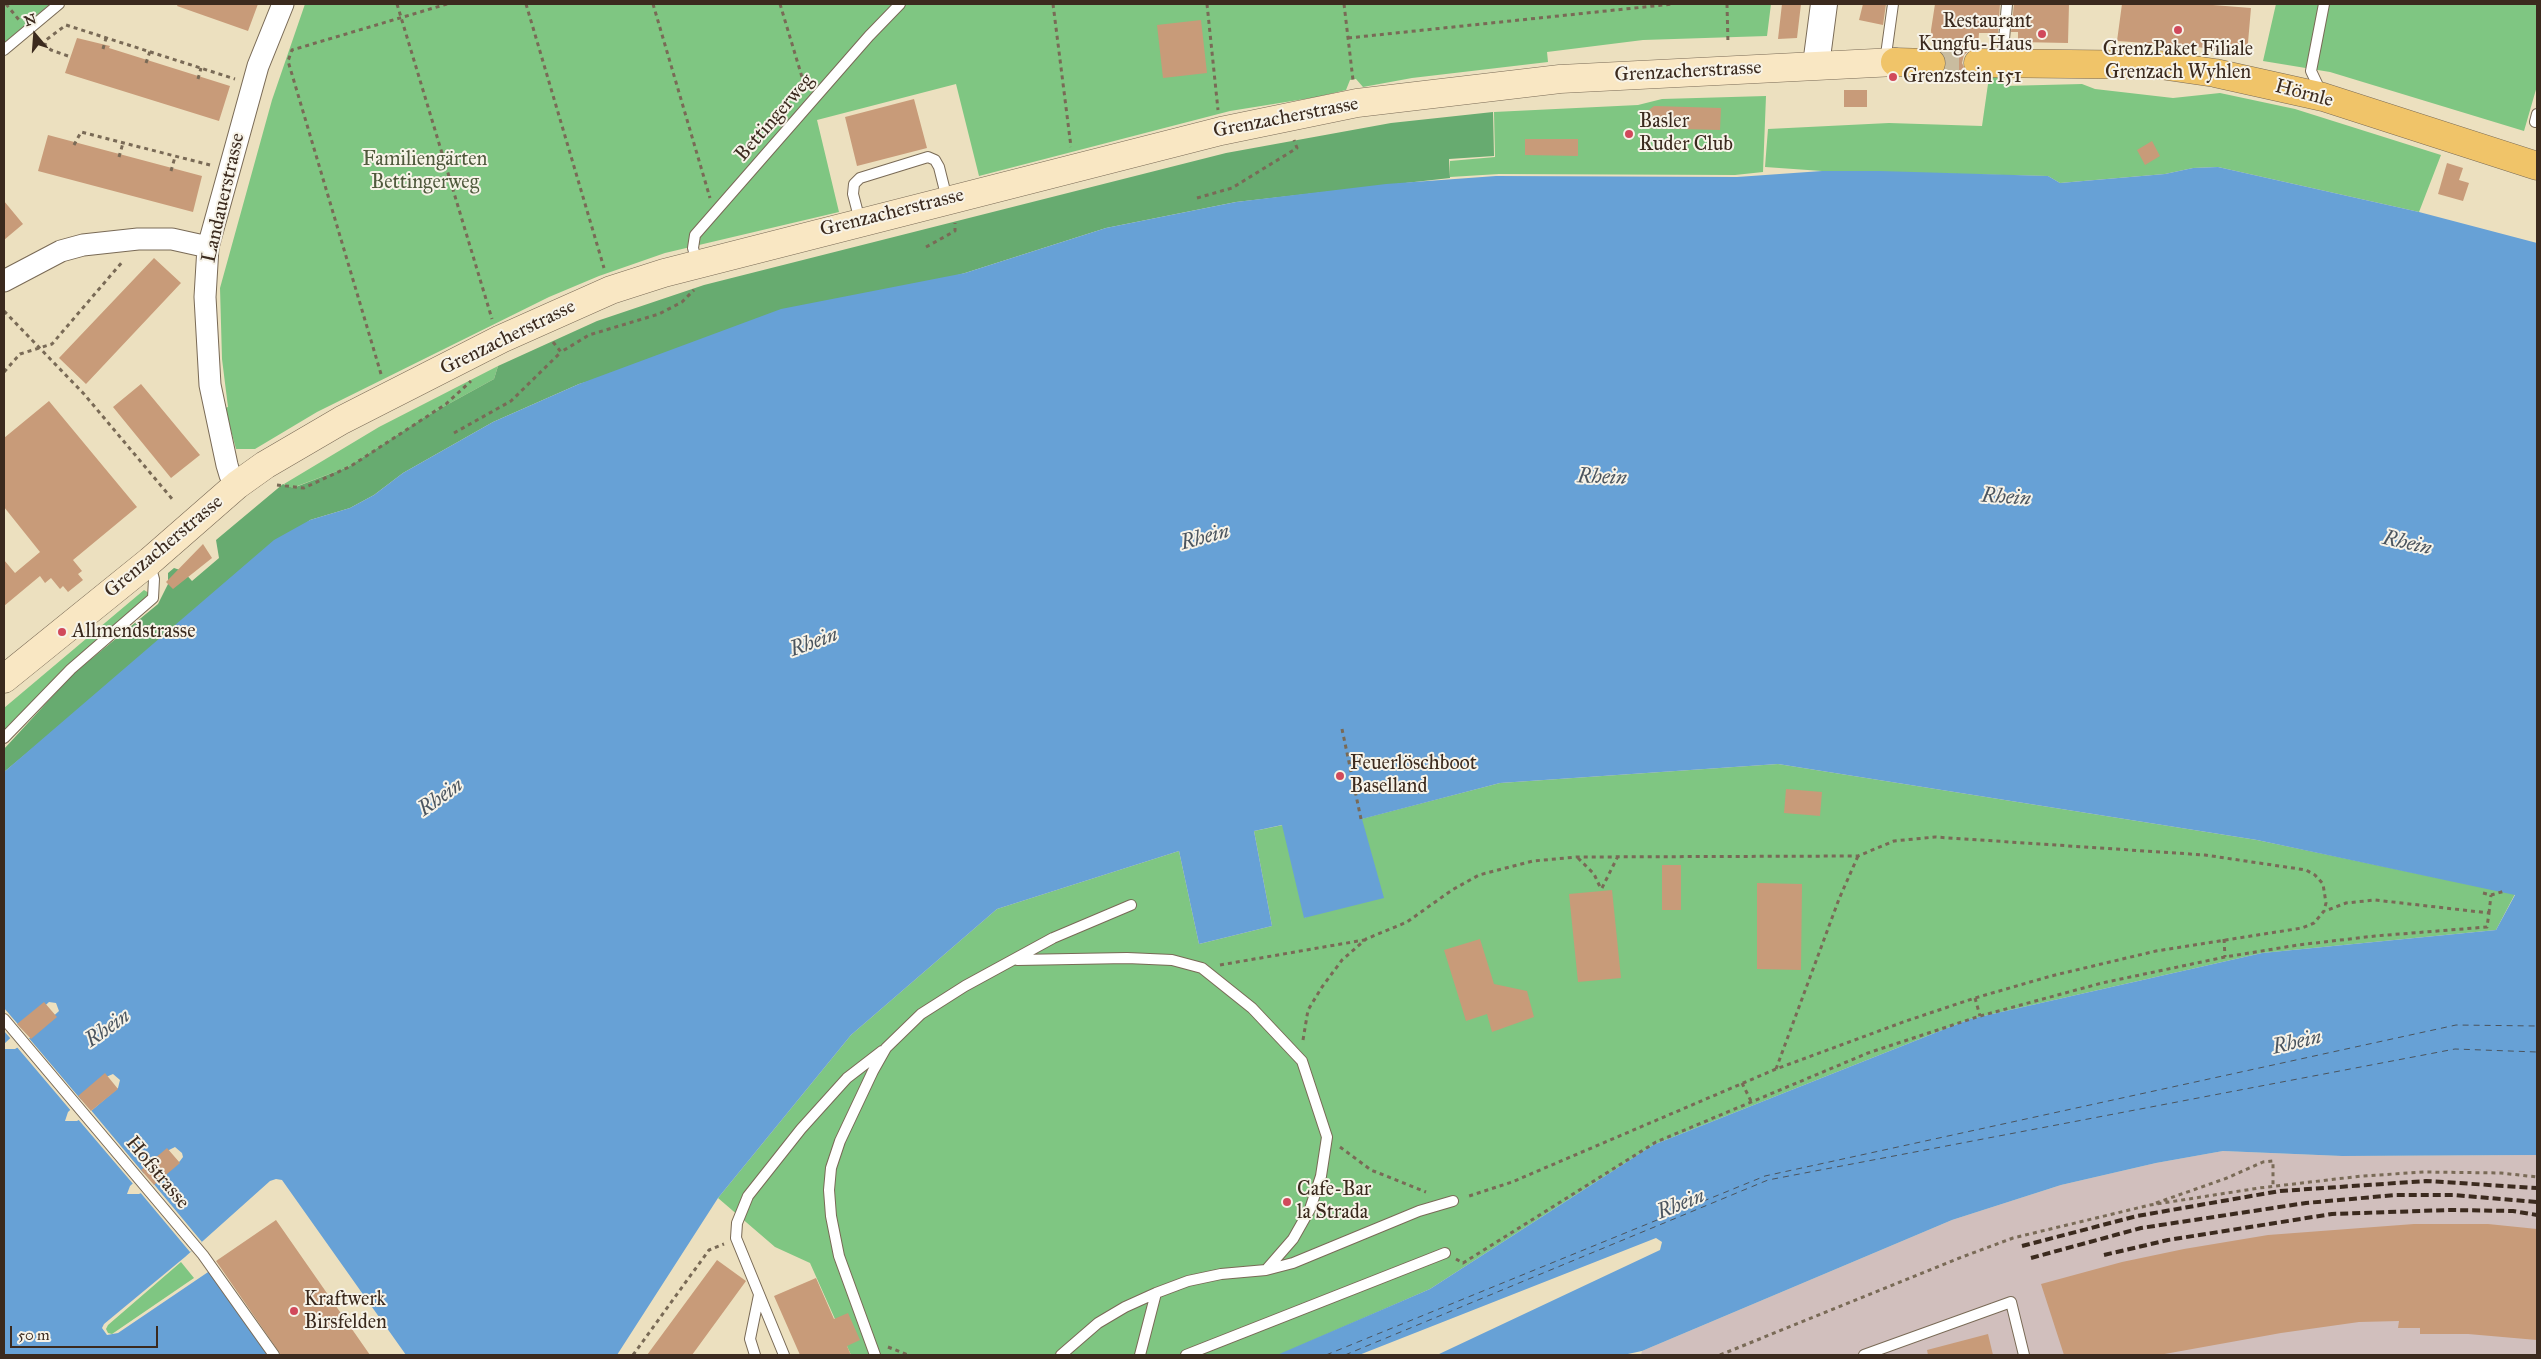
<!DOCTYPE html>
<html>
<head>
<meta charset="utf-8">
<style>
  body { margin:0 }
  #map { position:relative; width:2541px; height:1359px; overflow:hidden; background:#ece0bf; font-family:"IM FELL Great Primer",serif }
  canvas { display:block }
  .frame { position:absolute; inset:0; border:5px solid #3b2a1e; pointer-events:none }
  .north { position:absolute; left:10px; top:10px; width:50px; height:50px; -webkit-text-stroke:4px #f7f3e8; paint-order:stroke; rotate:342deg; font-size:14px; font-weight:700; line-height:20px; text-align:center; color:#3b2a1e }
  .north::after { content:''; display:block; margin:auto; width:18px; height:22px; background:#3b2a1e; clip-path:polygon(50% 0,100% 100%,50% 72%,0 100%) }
  .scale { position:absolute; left:10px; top:1326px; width:148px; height:22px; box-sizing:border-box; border:2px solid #3b2a1e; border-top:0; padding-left:6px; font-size:15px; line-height:18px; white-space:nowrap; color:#3b2a1e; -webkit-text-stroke:4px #f7f3e8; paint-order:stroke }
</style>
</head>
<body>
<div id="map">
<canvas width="2541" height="1359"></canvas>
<div class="frame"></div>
<div class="north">N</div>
<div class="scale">50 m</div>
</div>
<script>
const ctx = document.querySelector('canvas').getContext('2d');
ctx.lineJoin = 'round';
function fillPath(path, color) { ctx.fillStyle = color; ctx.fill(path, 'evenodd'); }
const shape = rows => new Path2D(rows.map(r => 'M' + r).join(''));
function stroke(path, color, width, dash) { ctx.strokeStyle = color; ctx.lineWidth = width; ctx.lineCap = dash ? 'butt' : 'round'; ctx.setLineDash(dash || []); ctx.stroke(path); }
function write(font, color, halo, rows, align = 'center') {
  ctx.font = font + ' "IM FELL Great Primer",serif'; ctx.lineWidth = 4; ctx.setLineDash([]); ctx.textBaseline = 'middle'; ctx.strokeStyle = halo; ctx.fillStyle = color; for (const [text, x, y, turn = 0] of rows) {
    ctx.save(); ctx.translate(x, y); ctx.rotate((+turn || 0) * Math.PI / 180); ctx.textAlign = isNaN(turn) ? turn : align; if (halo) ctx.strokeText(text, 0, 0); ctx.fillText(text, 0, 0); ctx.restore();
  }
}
fillPath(shape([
  [2223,1151,2342,1156,2537,1155,2537,1355,1641,1355,1642,1351,1952,1220,2061,1185,2156,1163]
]), '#d1bfbd');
fillPath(shape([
  [4,4,50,4,4,43],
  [305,4,1771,4,1767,36,1643,40,1547,52,1548,62,1412,78,1363,87,1356,79,1350,80,1346,90,1317,97,1230,111,979,176,956,84,817,120,839,212,665,253,599,276,549,297,317,412,255,449,236,449,225,408,228,407,222,359,220,288,272,100],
  [2276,4,2537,4,2537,86,2524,131,2330,72,2263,61],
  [1991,63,2002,63,2004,86,2082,84,2095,89,2173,98,2220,93,2295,109,2441,155,2419,212,2218,167,2193,168,2165,174,2060,183,2048,176,1822,171,1765,167,1768,129,1889,123,1982,126],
  [1766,96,1763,172,1735,175,1499,174,1450,177,1450,161,1495,157,1494,112,1638,105,1662,99],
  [498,366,494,379,423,418,348,467,292,488,284,484,379,427],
  [144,590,149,593,147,598,65,667,4,731,4,708],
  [1778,764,2257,840,2515,894,2496,930,2262,953,1970,1019,1653,1145,1430,1289,1279,1355,851,1355,810,1263,775,1247,718,1198,851,1035,997,909,1179,851,1199,944,1272,926,1254,831,1283,825,1305,918,1361,819,1500,783],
  [181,1262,194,1278,112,1334,108,1333,106,1329,108,1325]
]), '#7fc682');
fillPath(shape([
  [1493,112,1494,156,1449,159,1450,178,1236,202,1106,228,965,273,579,384,493,422,403,473,374,495,350,508,310,520,4,772,4,749,73,674,158,604,168,584,168,573,174,568,183,571,192,581,219,558,216,540,283,484,293,488,348,467,423,418,494,379,498,366,597,321,704,285,1226,153,1391,123]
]), '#67ab70');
fillPath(shape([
  [2218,167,2419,212,2537,243,2537,1155,2342,1156,2223,1151,2156,1163,2061,1185,1952,1220,1642,1351,1623,1355,1437,1355,1660,1250,1662,1242,1656,1238,1359,1355,1277,1355,1430,1289,1653,1145,1970,1019,2262,953,2496,930,2515,895,2257,840,1778,764,1500,783,1362,819,1384,898,1304,918,1282,825,1254,831,1272,926,1199,944,1179,851,997,909,851,1035,718,1198,617,1355,406,1355,282,1180,276,1179,270,1181,185,1257,104,1324,102,1328,107,1335,118,1333,217,1266,279,1355,4,1355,4,1049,15,1049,23,1044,59,1011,56,1003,49,1002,4,1044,4,772,274,540,310,520,350,508,374,495,403,473,493,422,579,384,781,309,965,273,1106,228,1236,202,1386,184,1496,176,1737,177,1822,171,1880,171,2048,176,2060,183,2165,174,2193,168],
  [113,1074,120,1080,118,1088,84,1117,77,1121,65,1121,68,1112,106,1077],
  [175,1147,182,1153,183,1157,180,1161,147,1190,139,1194,127,1194,130,1186,169,1150]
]), '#67a1d6');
fillPath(shape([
  [4,1008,22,1029,11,1039,4,1031],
  [28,1037,83,1102,72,1112,16,1046],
  [90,1109,145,1175,134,1185,77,1118],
  [152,1182,202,1242,190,1252,139,1191]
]), '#ece0bf');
stroke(shape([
  [1326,1355,1765,1176,2456,1025,2537,1026],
  [1345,1355,1768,1180,2455,1049,2537,1052]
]), '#4a545e', 1, [6, 5]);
fillPath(shape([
  [178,4,258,4,248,31,177,6],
  [1782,4,1801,4,1797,38,1778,39],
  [1863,4,1886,4,1883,25,1859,20],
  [1935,4,2000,4,1998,33,1979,33,1978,47,1970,50,1964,55,1962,63,1968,75,1942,74,1947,64,1945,56,1940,50,1932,47,1931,30],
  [2014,4,2069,4,2068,43,2018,42,2018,32,2011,32],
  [2122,4,2200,4,2251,8,2247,54,2190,46,2117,41],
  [1201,20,1207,73,1163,78,1157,25],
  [77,38,110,46,109,48,230,86,219,121,65,73],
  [1844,90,1867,90,1867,107,1844,107],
  [914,99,927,148,857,166,845,117],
  [1654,106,1721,108,1720,130,1642,128,1642,110,1649,110],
  [48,135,202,176,193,212,38,171],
  [1525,139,1578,139,1578,156,1525,155],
  [2152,141,2160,156,2145,165,2137,150],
  [2447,163,2463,168,2459,180,2469,183,2463,201,2438,194],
  [4,201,23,224,4,240],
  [154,258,181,283,86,384,59,358],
  [141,384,200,455,171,478,113,407],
  [49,401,137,507,73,560,82,571,78,574,83,580,68,592,63,586,60,589,51,578,45,583,40,576,4,606,4,560,15,573,40,552,4,507,4,438],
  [203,544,212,558,173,589,166,582],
  [1786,789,1822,792,1820,816,1784,813],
  [1662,865,1681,865,1681,910,1662,910],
  [1757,883,1802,884,1801,970,1757,969],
  [1612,890,1621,978,1578,982,1569,894],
  [1480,939,1494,984,1527,991,1534,1017,1492,1032,1487,1014,1466,1021,1444,950],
  [44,1002,57,1017,31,1039,17,1024],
  [105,1073,118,1089,91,1111,78,1096],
  [167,1148,180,1163,154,1185,141,1170],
  [276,1220,370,1355,281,1355,216,1261],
  [2414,1224,2488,1224,2537,1229,2537,1340,2468,1334,2420,1334,2420,1328,2398,1328,2399,1321,2359,1322,2281,1333,2159,1355,2064,1355,2041,1284,2122,1262,2184,1249,2268,1235],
  [717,1260,746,1281,692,1355,647,1355],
  [816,1278,834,1319,848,1313,860,1340,847,1346,851,1355,800,1355,774,1296],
  [1988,1334,1993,1355,1928,1355,1927,1350]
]), '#c89b79');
stroke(shape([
  [1931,63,1978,63]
]), '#c9bc9f', 28, [28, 14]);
const service = shape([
  [4,50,59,4],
  [1885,62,1893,4],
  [2002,63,2007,4],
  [2321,92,2311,71,2324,4],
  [2535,122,2537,114],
  [860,221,853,194,854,184,860,178,928,157,935,160,939,167,947,199],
  [697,263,693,248,695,235,869,36,900,4],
  [4,738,71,669,153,598,154,579,150,565],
  [1017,960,1127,958,1172,960,1202,968,1252,1008,1302,1061,1327,1137,1321,1176,1310,1209,1293,1239,1266,1270],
  [4,1019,203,1255,274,1355],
  [755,1355,750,1339,759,1295],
  [784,1355,736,1238,737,1223,748,1196,801,1129,847,1078,882,1051],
  [875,1355,839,1256,831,1216,829,1190,831,1168,840,1141,873,1071,886,1048,921,1014,965,986,1053,938,1131,905],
  [1061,1355,1098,1323,1125,1307,1156,1293,1188,1281,1221,1274,1266,1270,1293,1263,1419,1211,1453,1201],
  [1140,1355,1156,1293],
  [1186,1355,1445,1253],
  [1864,1355,2011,1302,2024,1355]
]);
const minor = shape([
  [4,281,61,251,83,245,138,239,172,239,208,247],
  [237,485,230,475,227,465,210,385,205,297,208,247,258,66,283,4]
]);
const tertiary = shape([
  [1816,65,1824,4]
]);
const secondary = shape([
  [4,679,150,561,237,485,265,465,342,420,501,339,611,290,664,273,1221,131,1357,103,1560,79,1895,62]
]);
const primary = shape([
  [1895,62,1931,63],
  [1978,63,2160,65,2215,73,2323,97,2537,166]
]);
stroke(service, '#796a56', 12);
stroke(minor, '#796a56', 23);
stroke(tertiary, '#796a56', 28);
stroke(secondary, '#796a56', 29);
stroke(primary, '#796a56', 29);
stroke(shape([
  [6,4,19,20],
  [397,4,492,319],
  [526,4,604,268],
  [653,4,710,198],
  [780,4,805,87],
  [1053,4,1071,147],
  [1207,4,1218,110],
  [1344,4,1353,80],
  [1727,4,1728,44],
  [1348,38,1673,4],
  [103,49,106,38],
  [68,56,51,50,45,45,46,40,66,25,235,79],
  [146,63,150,51],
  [198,79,201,68],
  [74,145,81,132,210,165],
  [119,157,123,143],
  [171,171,175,157],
  [1197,198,1232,188,1297,148,1294,140],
  [926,247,955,231,955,223],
  [4,311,84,394,173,500],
  [553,342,561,352,589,335,659,314,682,302,694,290],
  [4,372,20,354,52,344,123,261],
  [381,374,288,61,292,50,447,4],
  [454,433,511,401,561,352],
  [277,485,304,488,351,466,446,404,471,381],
  [1342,729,1361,819],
  [1578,858,1594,874,1601,889],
  [1602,888,1618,856],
  [2483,893,2491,895,2505,891],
  [2489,913,2491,895],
  [2224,939,2225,957],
  [1220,965,1364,940],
  [1975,998,1980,1016],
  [1303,1040,1308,1010,1322,987,1342,960,1366,939,1407,922,1452,890,1479,875,1533,861,1577,857,1858,856,1894,841,1935,837,2205,855,2306,870,2315,875,2323,884,2326,903,2324,911,2314,923,2302,928,2156,951,2051,976,1975,998,1906,1021,1776,1069,1512,1182,1466,1197],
  [1776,1069,1839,899,1858,856],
  [1742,1083,1751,1101],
  [1340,1147,1371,1170,1426,1192],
  [2156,1203,2227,1178,2263,1162,2273,1161,2273,1187],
  [1456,1259,1463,1263,1656,1142,1868,1053,1980,1016,2102,983,2225,957,2298,945,2375,936,2487,927,2489,913,2375,900,2346,903,2325,911],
  [888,1347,908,1355],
  [633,1355,709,1250,724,1244],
  [1720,1355,1962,1257,2013,1238,2150,1205,2259,1188,2362,1176,2425,1172,2501,1173,2537,1177]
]), '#796a56', 3, [4, 4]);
stroke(service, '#fff', 10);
stroke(minor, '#fff', 21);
stroke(tertiary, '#fff', 26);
stroke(secondary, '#f9e7c3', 28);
stroke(primary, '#f0c469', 28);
stroke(shape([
  [2022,1246,2137,1216,2280,1191,2426,1181,2537,1188],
  [2104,1255,2168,1240,2332,1214,2449,1210,2513,1211,2537,1215],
  [2031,1258,2141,1228,2306,1203,2396,1195,2453,1195,2537,1202]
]), '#3b2a1e', 4, [8, 4]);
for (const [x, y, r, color] of [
  [2178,30,5,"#d1495b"],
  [2042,34,5,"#d1495b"],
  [1893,77,5,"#d1495b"],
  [1629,134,5,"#d1495b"],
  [62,632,5,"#d1495b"],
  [1340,776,5,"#d1495b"],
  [1287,1202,5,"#d1495b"],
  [294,1311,5,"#d1495b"]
]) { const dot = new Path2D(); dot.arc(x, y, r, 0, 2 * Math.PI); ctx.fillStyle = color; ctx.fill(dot); stroke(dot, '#f7f3e8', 2); }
write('20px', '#3b2a1e', '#f7f3e8', [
  ["Restaurant",2032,22,"right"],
  ["Kungfu-Haus",2032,45,"right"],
  ["GrenzPaket Filiale",2178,50,"center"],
  ["Grenzach Wyhlen",2178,73,"center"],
  ["Grenzstein 151",1903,77],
  ["Basler",1639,122],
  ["Ruder Club",1639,145],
  ["Allmendstrasse",72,632],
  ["Feuerlöschboot",1350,764],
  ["Baselland",1350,787],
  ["Cafe-Bar",1297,1190],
  ["la Strada",1297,1213],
  ["Kraftwerk",304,1300],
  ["Birsfelden",304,1323]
], 'left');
write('20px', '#3b2a1e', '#f7f3e8', [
  ["Grenzacherstrasse",1688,72,-3],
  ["Hörnle",2304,94,15],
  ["Bettingerweg",775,118,-49],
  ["Grenzacherstrasse",1286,118,-11],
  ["Landauerstrasse",224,198,-77],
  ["Grenzacherstrasse",892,213,-14],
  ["Grenzacherstrasse",508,338,-26],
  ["Grenzacherstrasse",164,547,-40],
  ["Hofstrasse",157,1173,50]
]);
write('20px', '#4f593c', '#f7f3e8', [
  ["Familiengärten",425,160],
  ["Bettingerweg",425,183]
]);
write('italic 21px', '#4a545e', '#f7f3e8', [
  ["Rhein",1602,478,2],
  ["Rhein",2006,498,4],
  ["Rhein",1205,538,-15],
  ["Rhein",2407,544,13],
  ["Rhein",814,643,-20],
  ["Rhein",441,798,-35],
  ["Rhein",108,1029,-35],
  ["Rhein",2297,1043,-13],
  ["Rhein",1681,1205,-22]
]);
</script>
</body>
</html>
